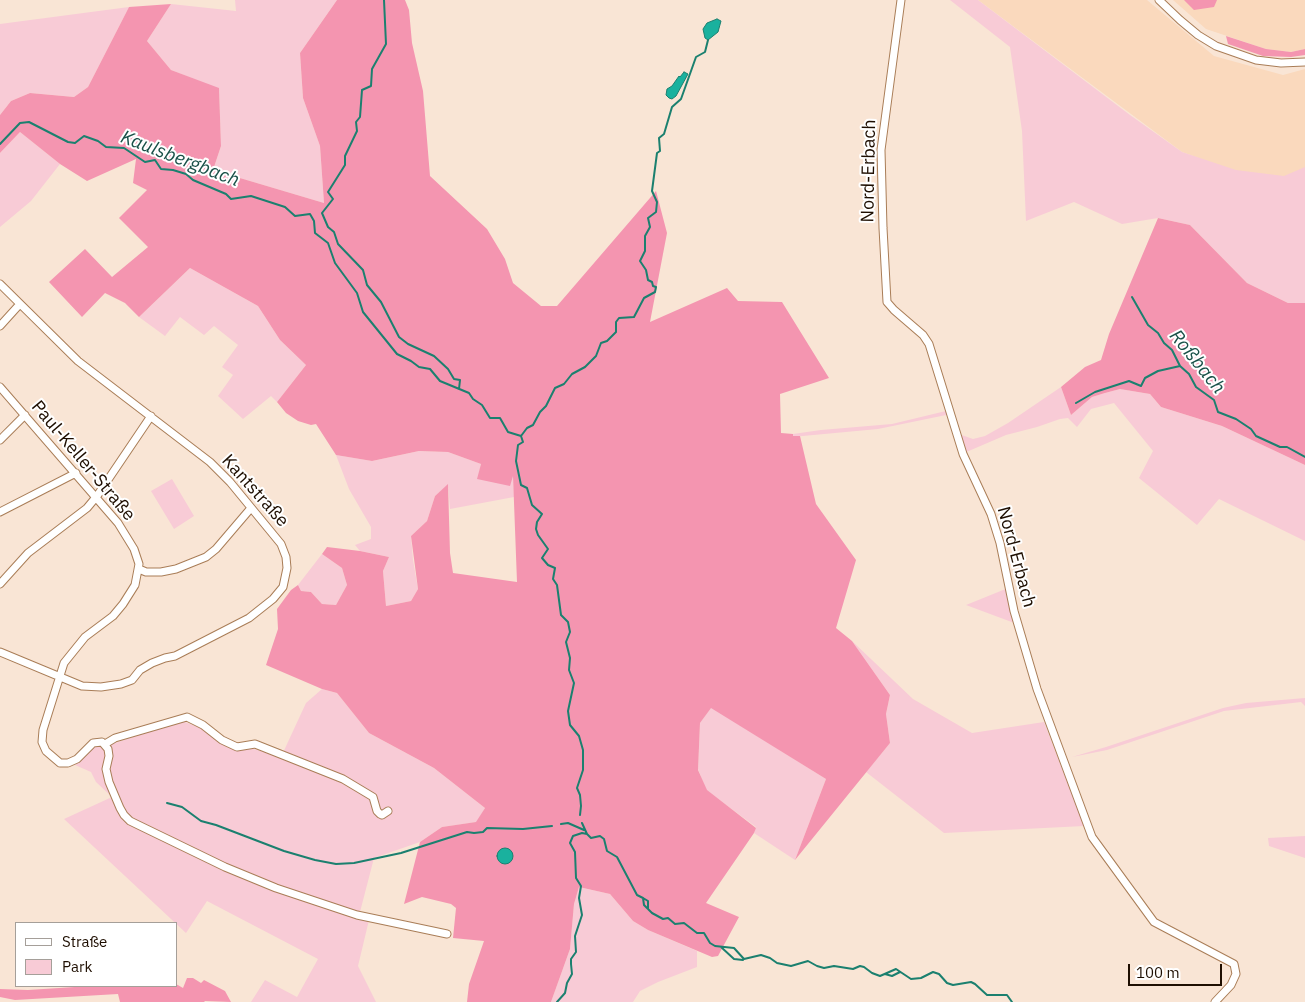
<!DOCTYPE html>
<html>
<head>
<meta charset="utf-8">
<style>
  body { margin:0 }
  #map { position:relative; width:1305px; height:1002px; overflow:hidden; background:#f9e5d5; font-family:"IBM Plex Sans",sans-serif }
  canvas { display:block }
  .legend { position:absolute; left:15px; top:922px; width:162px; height:65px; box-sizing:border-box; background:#fff; border:1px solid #a59f99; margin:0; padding:6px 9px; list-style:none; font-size:15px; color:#1e0e01 }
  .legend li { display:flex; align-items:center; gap:10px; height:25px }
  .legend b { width:25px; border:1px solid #a59f99 }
  .scale { position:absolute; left:1128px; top:964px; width:94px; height:22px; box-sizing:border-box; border:2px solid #1e0e01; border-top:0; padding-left:6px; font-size:15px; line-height:18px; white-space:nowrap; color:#1e0e01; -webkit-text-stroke:4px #fff; paint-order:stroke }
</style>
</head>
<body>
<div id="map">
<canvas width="1305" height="1002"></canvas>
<ul class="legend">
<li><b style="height:6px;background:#fff"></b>Straße</li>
<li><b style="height:14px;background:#f8cbd6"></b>Park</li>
</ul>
<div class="scale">100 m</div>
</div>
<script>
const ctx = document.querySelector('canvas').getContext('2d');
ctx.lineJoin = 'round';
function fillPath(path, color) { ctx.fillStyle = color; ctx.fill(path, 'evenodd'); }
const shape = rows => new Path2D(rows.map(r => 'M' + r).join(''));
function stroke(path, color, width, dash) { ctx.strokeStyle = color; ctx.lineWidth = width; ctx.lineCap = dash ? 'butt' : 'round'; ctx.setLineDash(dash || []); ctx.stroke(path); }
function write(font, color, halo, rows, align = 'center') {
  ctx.font = font + ' "IBM Plex Sans",sans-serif'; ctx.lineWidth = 4; ctx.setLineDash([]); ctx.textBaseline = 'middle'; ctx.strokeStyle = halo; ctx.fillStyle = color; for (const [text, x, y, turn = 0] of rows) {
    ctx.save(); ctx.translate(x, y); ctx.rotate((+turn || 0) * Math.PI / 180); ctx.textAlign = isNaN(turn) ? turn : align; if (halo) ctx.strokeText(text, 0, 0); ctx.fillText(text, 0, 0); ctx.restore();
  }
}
fillPath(shape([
  [978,0,1147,0,1214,56,1283,75,1305,69,1305,170,1290,178,1237,172,1182,152],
  [1173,0,1305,0,1305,49,1291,52,1266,49,1206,29]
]), '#fad9bd');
fillPath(shape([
  [235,0,337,0,300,53,303,98,320,146,324,203,213,170,221,146,219,89,171,70,147,41,171,4,236,11],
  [950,0,978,0,1130,115,1182,152,1236,170,1284,176,1305,167,1305,303,1288,303,1247,283,1190,225,1158,218,1122,224,1074,202,1026,221,1022,131,1010,47],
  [129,7,88,87,74,97,30,93,11,101,0,115,0,24],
  [20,132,60,164,31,201,0,227,0,153],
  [190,268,258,306,280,340,306,365,277,402,271,396,243,419,218,396,233,375,222,367,238,345,214,326,204,335,180,317,165,336,139,317],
  [1061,387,1071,415,1092,397,1105,393,1120,389,1150,394,1161,407,1222,426,1305,465,1305,541,1219,499,1197,525,1139,478,1153,451,1114,403,1091,409,1077,427,1068,418,1060,419,1037,427,1006,435,964,453,956,433,973,439,985,436,1008,423],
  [950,410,951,414,878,429,792,437,793,434,821,430,892,424],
  [419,451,448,452,481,464,478,479,513,474,514,497,450,509,448,485,435,496,427,521,411,536,413,560,418,589,411,601,386,606,383,571,389,557,360,551,355,545,371,539,371,527,349,489,336,455,372,461],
  [172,479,194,516,174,529,151,491],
  [322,554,342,568,347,585,336,605,322,604,311,592,301,591,298,585],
  [1008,588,1017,624,966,605],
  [852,641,913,699,972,733,1044,722,1084,826,944,833,866,772,890,743,886,714,890,695],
  [322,689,337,693,369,733,434,768,485,808,477,822,442,827,420,842,374,858,360,912,369,920,358,966,376,1002,251,1002,265,980,297,997,318,959,207,901,186,933,64,819,112,797,96,782,91,772,75,765,95,744,101,744,103,747,182,721,201,728,220,741,237,749,254,749,281,757,306,703],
  [1305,698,1305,706,1301,702,1224,711,1107,750,1072,757,1106,747,1223,708,1246,703],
  [711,707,826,779,795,860,754,833,756,827,706,790,698,769,700,723],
  [1305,836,1305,858,1269,846,1268,838],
  [579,887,610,894,633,921,648,930,697,951,697,967,658,982,640,991,633,1002,551,1002,570,949,574,904]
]), '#f8cbd6');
fillPath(shape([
  [337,0,405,0,409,10,412,43,423,91,430,176,487,229,505,259,513,283,541,306,557,306,656,191,667,233,650,322,727,288,738,301,782,302,829,378,780,394,781,433,793,434,793,436,800,436,816,504,856,560,836,628,852,641,890,695,886,714,890,743,795,860,826,779,711,708,700,723,698,770,707,790,756,828,754,833,706,903,739,917,718,956,712,957,648,930,633,921,610,894,579,887,574,904,570,949,551,1002,467,1002,469,984,484,941,453,938,456,908,451,904,422,897,404,904,420,842,442,827,476,822,485,808,434,768,369,733,337,693,322,689,266,665,278,629,277,609,291,590,298,585,301,591,311,592,322,604,336,605,347,585,342,568,322,554,327,547,360,551,389,557,383,571,386,606,411,601,418,589,411,536,427,521,435,496,448,484,450,553,453,573,517,582,513,476,510,486,477,479,481,464,448,452,419,451,372,461,336,455,316,424,311,425,298,421,286,413,277,402,306,365,280,340,258,306,190,268,139,317,125,303,105,293,82,317,49,282,85,249,112,277,148,247,119,218,147,190,133,183,136,159,87,181,60,164,20,132,0,153,0,115,11,101,30,93,74,97,88,87,129,7,171,4,147,41,171,70,219,88,221,146,213,170,324,203,320,146,303,98,300,53],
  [1184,0,1217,0,1214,7,1194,10],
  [1226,36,1266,49,1291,52,1305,49,1305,55,1291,57,1263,56,1228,44],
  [1158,218,1190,225,1247,283,1288,303,1305,303,1305,465,1222,426,1161,407,1150,394,1120,389,1105,393,1092,397,1071,415,1061,387,1085,367,1101,360,1109,334],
  [187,978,193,978,201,983,204,980,225,991,231,1002,205,1001,204,1002,120,1002,118,994,15,1000,0,997,0,989,28,990,90,986,176,986,176,984,183,988]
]), '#f495b0');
const water = shape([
  [717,19,721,21,718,32,708,40,705,38,703,29,707,23,717,19],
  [684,72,688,74,676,96,672,99,669,98,666,95,667,89,672,86,679,76,680,77,684,72],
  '497 856a8 8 0 1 1 16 0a8 8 0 1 1-16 0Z'
]);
fillPath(water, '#1ab19e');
stroke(water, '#1b806f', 1);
stroke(shape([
  [384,0,386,44,372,69,371,86,362,90,360,117,356,122,357,131,345,156,345,165,328,192,333,199,322,213,328,227,334,232,338,244,363,270,367,285,381,302,399,337,408,344,434,356,448,369,454,379,460,380,459,389],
  [0,144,20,123,29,122,68,142,75,143,84,136,98,141,106,147,124,148,145,162,155,160,161,169,173,170,186,174,193,180,226,194,231,199,251,196,285,207,295,216,310,214,314,221,315,233,328,243,335,263,357,293,363,312,397,354,411,361,419,367,430,369,440,381,469,393,473,399,482,405,490,418,500,418,508,432,521,436],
  [1132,297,1148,325,1158,333,1164,343,1172,350,1180,366,1189,374,1196,387,1214,400,1218,412,1236,419,1251,429,1256,436,1280,447,1287,447,1305,457],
  [1076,403,1095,392,1129,381,1141,386,1145,378,1158,371,1180,366],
  [167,803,182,807,201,821,216,825,284,851,315,860,336,864,354,863,401,853,467,832,474,833,483,832,487,828,523,829,552,826],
  [580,815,581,806,580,795,577,788,583,770,583,750,579,736,570,725,568,711,574,683,569,670,570,658,566,642,570,632,568,622,561,615,557,585,553,579,555,568,548,565,542,558,548,549,538,535,536,529,537,522,542,514,532,505,527,488,521,485,516,461,518,445,523,442,521,436,527,428,533,425,540,412,546,406,555,388,564,384,572,374,585,367,596,356,601,343,607,341,616,332,616,322,619,318,634,317,644,298,655,292,656,287,653,286,652,282,648,280,646,270,640,261,645,251,645,236,650,227,648,218,656,212,657,202,652,191,657,153,660,151,659,138,664,134,672,107,681,99,696,57,705,52,708,40],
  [582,823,587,834],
  [561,824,568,823,584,830],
  [643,898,648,901,648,909],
  [721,947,734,959,743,960],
  [885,974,892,976,900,972],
  [557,1002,565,993,567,983,572,974,571,964,571,959,576,952,575,936,582,915,579,898,581,886,576,878,575,852,570,843,573,836,582,833,587,834,591,838,600,836,604,839,607,851,617,857,637,895,643,898,644,905,652,913,663,919,668,918,675,924,684,923,697,933,704,933,710,943,715,946,734,948,744,959,761,955,770,958,777,963,791,966,808,961,817,966,824,968,834,966,853,969,860,966,864,967,872,973,880,976,896,969,911,979,921,978,933,972,939,974,947,983,953,985,971,982,975,984,987,995,1007,995,1012,1002]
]), '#1b806f', 2);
const minor = shape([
  [901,0,881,150,883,228,887,302,894,310,923,335,929,344,963,454,991,514,1000,543,1014,611,1037,689,1092,837,1154,922,1234,964,1236,974,1231,985,1215,1002],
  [1159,0,1180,20,1198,35,1216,46,1256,60,1281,63,1305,62],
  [0,284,78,361,210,462,230,482,281,544,286,557,287,568,283,587,273,599,249,618,175,656,165,658,152,663,140,670,132,680,121,684,101,687,82,686,0,652],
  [0,326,19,305],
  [0,387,118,523,134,549,139,564,135,585,123,604,113,616,85,637,64,663,43,730,42,742,46,751,60,763,68,763,77,759,93,743,102,742,108,749,109,756,106,769,109,782,120,808,124,815,130,821,225,867,276,888,357,915,447,934],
  [0,440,25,415],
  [0,512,76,473],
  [139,569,146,572,161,572,176,569,206,557,216,549,251,508],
  [0,584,28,553,87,508,97,496,151,416],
  [105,744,115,738,187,717,203,725,222,740,237,747,255,744,343,779,373,797,377,811,380,814,382,815,388,811]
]);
stroke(minor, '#a97d57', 9);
stroke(minor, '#fff', 7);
write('18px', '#1e0e01', '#fff', [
  ["Nord-Erbach",869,171,-89],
  ["Paul-Keller-Straße",83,461,50],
  ["Kantstraße",255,491,48],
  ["Nord-Erbach",1016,557,75]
]);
write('italic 19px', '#1a5149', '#fff', [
  ["Kaulsbergbach",180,159,21],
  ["Roßbach",1197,362,51]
]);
</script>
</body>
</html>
